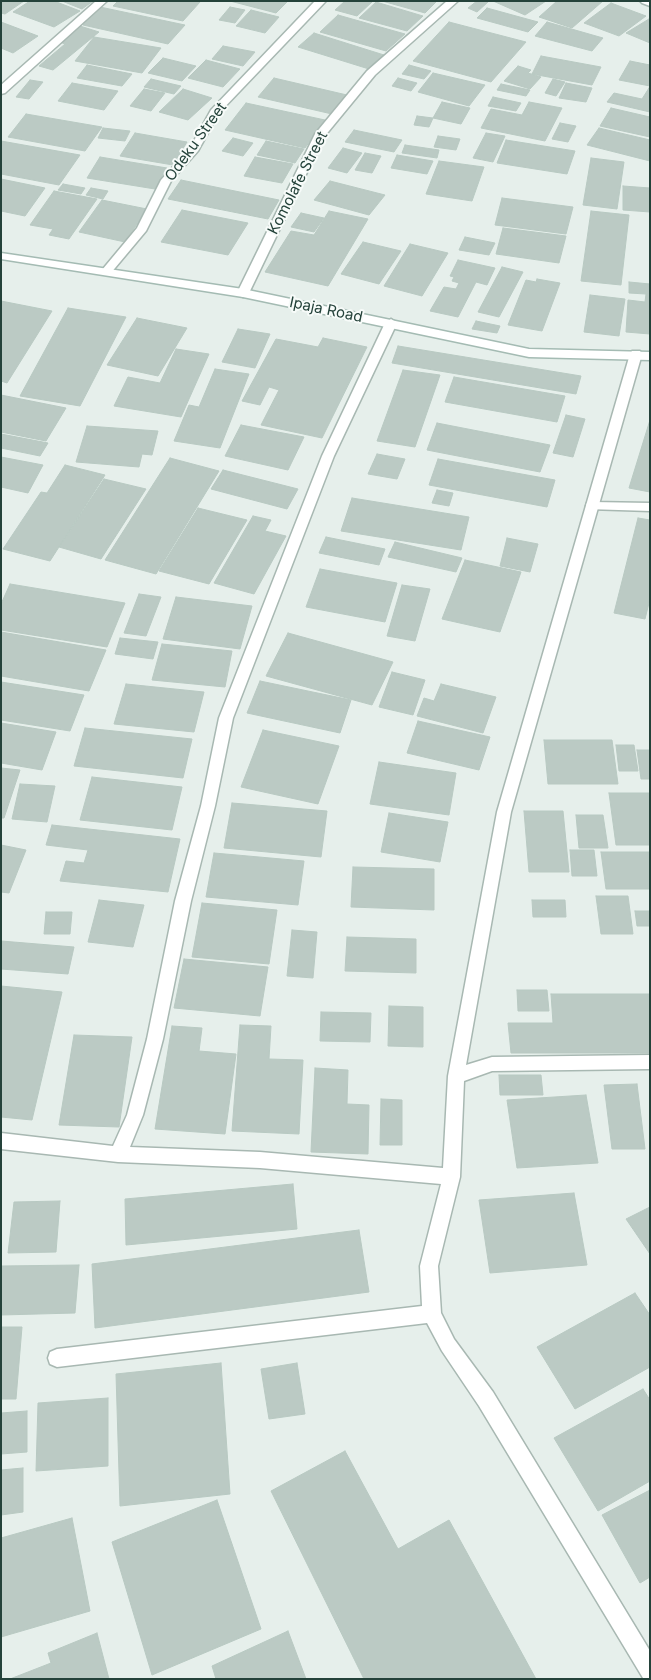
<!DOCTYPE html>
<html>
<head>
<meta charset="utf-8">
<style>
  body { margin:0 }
  #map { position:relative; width:651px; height:1680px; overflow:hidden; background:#e6efeb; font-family:Inter,sans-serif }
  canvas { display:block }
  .frame { position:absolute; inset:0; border:2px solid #24423a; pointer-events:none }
</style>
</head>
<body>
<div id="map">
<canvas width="651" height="1680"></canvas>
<div class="frame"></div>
</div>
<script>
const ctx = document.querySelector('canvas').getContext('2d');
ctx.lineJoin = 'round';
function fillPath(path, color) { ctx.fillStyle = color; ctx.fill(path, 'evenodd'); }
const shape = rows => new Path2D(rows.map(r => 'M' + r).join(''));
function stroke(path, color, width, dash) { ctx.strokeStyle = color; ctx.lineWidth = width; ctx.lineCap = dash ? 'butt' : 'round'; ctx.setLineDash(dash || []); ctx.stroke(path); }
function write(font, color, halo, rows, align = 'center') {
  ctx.font = font + ' Inter,sans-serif'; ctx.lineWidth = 4; ctx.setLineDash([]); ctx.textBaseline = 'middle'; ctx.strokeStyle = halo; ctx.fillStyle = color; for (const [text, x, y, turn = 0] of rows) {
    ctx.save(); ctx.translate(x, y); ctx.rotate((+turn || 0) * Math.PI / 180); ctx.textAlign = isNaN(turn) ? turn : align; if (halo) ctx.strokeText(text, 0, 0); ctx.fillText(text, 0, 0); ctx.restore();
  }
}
const building = shape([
  [1,1,24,1,5,14,1,13,1,1],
  [30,1,54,1,80,11,54,27,13,12,30,1],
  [62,1,93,1,82,9,62,1],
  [118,1,195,1,200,2,183,21,113,6,118,1],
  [230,1,288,1,276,13,230,1],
  [345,1,373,1,357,16,335,10,345,1],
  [382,1,437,1,425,13,382,1],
  [477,1,485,1,488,2,477,12,468,8,477,1],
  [493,1,546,1,525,15,493,1],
  [557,1,603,1,572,28,539,17,557,1],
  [376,2,423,16,407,31,359,18,376,2],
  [611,3,646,16,619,36,584,23,611,3],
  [100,7,185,25,168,44,83,25,100,7],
  [230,7,245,10,235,23,219,20,230,7],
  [487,8,538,22,528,32,477,18,487,8],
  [251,10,279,17,265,33,236,26,251,10],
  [338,15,405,34,386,51,320,32,338,15],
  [649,19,650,43,626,33,649,19],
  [1,22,38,36,13,53,1,48,1,22],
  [449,22,526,42,491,82,413,61,449,22],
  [547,22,603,38,592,51,535,36,547,22],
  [80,26,99,32,53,70,39,66,65,44,60,42,80,26],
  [314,33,384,55,369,69,298,47,314,33],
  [94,37,161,48,142,73,75,61,94,37],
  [223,46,255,52,243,66,212,59,223,46],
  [541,56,601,67,592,85,532,74,541,56],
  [163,58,196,66,182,81,148,73,163,58],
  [206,60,240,69,223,87,188,78,206,60],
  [630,61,650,65,650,86,619,80,630,61],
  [87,65,132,74,122,86,77,78,87,65],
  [409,65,431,71,424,79,402,74,409,65],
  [518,66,531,70,528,73,541,77,530,89,504,81,518,66],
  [433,73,485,85,469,106,418,92,433,73],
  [274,78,347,95,332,114,258,97,274,78],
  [398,78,417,83,411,91,392,86,398,78],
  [151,79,181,86,174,94,144,87,151,79],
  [553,79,565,82,556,96,545,93,553,79],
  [30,80,43,82,29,99,16,97,30,80],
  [72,83,118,91,104,110,58,101,72,83],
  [566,83,592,88,586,102,559,98,566,83],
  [501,84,530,90,526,96,497,90,501,84],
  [649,88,650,112,607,102,614,93,642,99,649,88],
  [144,89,165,93,151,111,130,106,144,89],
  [183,89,212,98,188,120,159,112,183,89],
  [493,97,521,103,516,111,488,106,493,97],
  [442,102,470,108,461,124,433,118,442,102],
  [529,102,562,108,545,141,481,128,491,109,522,115,529,102],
  [246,103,325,120,305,148,225,130,246,103],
  [611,108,650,117,650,137,600,126,611,108],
  [26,114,102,127,85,151,8,137,26,114],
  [417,116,433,118,429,127,414,125,417,116],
  [560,123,576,126,568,142,552,139,560,123],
  [103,128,130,131,125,141,98,138,103,128],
  [599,128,650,140,650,161,587,145,599,128],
  [354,130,402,140,394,152,345,142,354,130],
  [135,133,187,142,173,165,120,156,135,133],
  [486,133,505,136,493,162,473,158,486,133],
  [438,136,460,139,456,150,434,147,438,136],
  [233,138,253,143,243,156,222,151,233,138],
  [506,140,575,151,567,174,497,163,506,140],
  [1,141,80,155,59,185,1,174,1,141],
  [266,141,304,149,295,163,257,155,266,141],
  [405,145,439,150,437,158,402,153,405,145],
  [343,148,362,153,347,173,328,168,343,148],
  [365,153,381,156,372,173,355,170,365,153],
  [397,155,433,161,427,174,391,168,397,155],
  [100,157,167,168,155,189,87,178,100,157],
  [255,157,293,164,282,183,244,176,255,157],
  [591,158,624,162,617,209,583,205,591,158],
  [439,161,484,167,472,201,426,194,439,161],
  [1,179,45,188,25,216,1,211,1,179],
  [181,180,279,200,268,219,168,199,181,180],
  [330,181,385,195,369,215,314,200,330,181],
  [63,184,85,188,81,194,58,190,63,184],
  [623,186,650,188,650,212,623,210,623,186],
  [91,188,108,191,103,199,86,195,91,188],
  [54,191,97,199,69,239,49,235,53,229,30,225,54,191],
  [502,198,573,207,566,234,495,225,502,198],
  [102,200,147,209,125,242,79,232,102,200],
  [182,210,248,223,228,255,161,242,182,210],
  [329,211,368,219,328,286,265,272,291,231,314,235,329,211],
  [591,211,629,215,621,285,581,281,591,211],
  [301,213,324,218,314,232,291,227,301,213],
  [503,228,566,236,559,263,496,254,503,228],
  [465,237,495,243,489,255,459,250,465,237],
  [363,242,401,251,379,284,341,274,363,242],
  [410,244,448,253,422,296,384,286,410,244],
  [458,260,495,268,487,285,476,282,458,317,430,311,444,287,456,289,459,283,452,281,454,277,450,276,458,260],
  [502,267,523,272,499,317,478,312,502,267],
  [537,279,560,283,542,331,508,325,526,280,536,282,537,279],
  [629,282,650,284,650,334,626,332,628,300,645,302,646,294,629,293,629,282],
  [590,295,625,299,619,336,584,332,590,295],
  [1,301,52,311,7,383,1,381,1,301],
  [68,308,126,317,80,406,20,396,68,308],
  [137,318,187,328,158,376,107,365,137,318],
  [476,321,500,326,497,333,472,329,476,321],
  [238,329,270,334,255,368,222,362,238,329],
  [323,338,367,347,322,438,261,425,279,390,269,387,260,405,242,401,276,339,318,347,323,338],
  [398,346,581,376,576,394,392,363,398,346],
  [176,349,209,354,181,417,114,406,128,377,160,383,176,349],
  [215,369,249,374,220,448,174,441,189,405,199,407,215,369],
  [403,370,440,375,415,447,377,441,403,370],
  [454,377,565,396,557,422,445,402,454,377],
  [1,395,66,408,46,441,1,432,1,395],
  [566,415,585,419,573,457,553,453,566,415],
  [650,420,650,492,629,488,650,420],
  [437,423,550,445,540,472,427,450,437,423],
  [241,425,304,437,288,470,225,456,241,425],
  [87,426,158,431,152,455,142,454,139,467,76,462,87,426],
  [1,434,48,443,40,456,1,448,1,434],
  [377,454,405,459,397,479,368,474,377,454],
  [1,457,43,465,28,493,1,487,1,457],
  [170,458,219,471,156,574,105,560,170,458],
  [438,459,555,480,547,507,429,485,438,459],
  [65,465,105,475,50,561,3,549,41,492,47,493,65,465],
  [223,470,298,489,287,509,211,489,223,470],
  [104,479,146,489,101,559,59,547,104,479],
  [437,490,453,493,449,506,432,503,437,490],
  [352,498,469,517,461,550,341,531,352,498],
  [198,508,247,520,209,584,159,571,198,508],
  [253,516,271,520,265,531,286,536,254,594,214,583,253,516],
  [638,518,650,520,650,599,645,619,614,613,638,518],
  [326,537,385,549,379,565,319,553,326,537],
  [507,538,538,544,530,572,500,566,507,538],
  [395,542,462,558,456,572,388,557,395,542],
  [465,560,521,572,500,632,442,619,465,560],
  [320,569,397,583,385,622,306,607,320,569],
  [10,584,125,603,107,647,1,630,1,604,10,584],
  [402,585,430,589,415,641,387,636,402,585],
  [139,594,161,597,146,636,124,633,139,594],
  [176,597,252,606,240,649,163,639,176,597],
  [1,632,106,650,89,691,1,676,1,632],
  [288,633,393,662,372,705,266,676,288,633],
  [120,638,158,642,153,659,115,654,120,638],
  [162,644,232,651,225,687,152,680,162,644],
  [392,672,425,680,413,715,379,707,392,672],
  [260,681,351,700,340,733,247,713,260,681],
  [1,682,84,695,70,731,1,720,1,682],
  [126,684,204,692,194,732,114,724,126,684],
  [441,684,496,697,483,733,417,716,424,698,434,701,441,684],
  [418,721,490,737,479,770,407,753,418,721],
  [1,723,56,732,42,770,1,763,1,723],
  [85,728,192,739,183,778,74,766,85,728],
  [263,730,339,746,318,804,241,787,263,730],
  [544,740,612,740,618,784,548,784,544,740],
  [616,745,634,745,638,771,619,771,616,745],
  [637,750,650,750,650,779,641,779,637,750],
  [379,762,456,773,449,815,370,804,379,762],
  [1,768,20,770,4,818,1,818,1,768],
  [92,777,182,787,172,830,80,820,92,777],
  [20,784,55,786,47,822,12,819,20,784],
  [609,793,650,793,650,845,616,845,609,793],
  [232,803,327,811,321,857,224,848,232,803],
  [524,811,563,811,569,872,529,872,524,811],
  [389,813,448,822,440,862,381,852,389,813],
  [576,815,603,815,608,848,579,848,576,815],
  [52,825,180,839,168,892,60,881,66,861,84,863,88,850,46,845,52,825],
  [1,845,26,850,9,893,1,892,1,845],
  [570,850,594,850,597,876,572,876,570,850],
  [601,852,650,852,650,889,606,889,601,852],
  [214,853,304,861,298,905,206,897,214,853],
  [353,867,434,869,434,910,351,907,353,867],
  [596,896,628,896,633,934,601,934,596,896],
  [99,900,144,905,133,947,88,942,99,900],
  [532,900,565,900,566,917,533,917,532,900],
  [202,903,277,910,269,964,192,957,202,903],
  [635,911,650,911,650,926,637,926,635,911],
  [46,912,72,912,70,934,44,934,46,912],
  [292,930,317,932,313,978,287,976,292,930],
  [347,937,416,939,416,973,345,971,347,937],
  [1,941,74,947,68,974,1,969,1,941],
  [184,959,268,967,260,1016,174,1008,184,959],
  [1,986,62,992,32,1120,1,1117,1,986],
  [517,990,547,990,549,1011,518,1011,517,990],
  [551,994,650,994,650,1053,511,1053,508,1023,553,1023,551,994],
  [389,1006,423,1007,423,1047,388,1046,389,1006],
  [321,1012,371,1013,370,1042,320,1041,321,1012],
  [240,1025,271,1026,269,1059,303,1060,299,1134,232,1131,240,1025],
  [172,1026,202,1028,199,1051,236,1054,225,1134,155,1129,172,1026],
  [74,1035,132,1037,119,1127,59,1125,74,1035],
  [315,1068,348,1070,347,1104,369,1105,368,1154,311,1152,315,1068],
  [499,1075,541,1075,543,1095,500,1095,499,1075],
  [637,1084,645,1149,612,1149,604,1085,637,1084],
  [586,1095,598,1163,517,1168,507,1100,586,1095],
  [381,1099,402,1100,402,1145,380,1145,381,1099],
  [293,1184,297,1229,126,1245,125,1199,293,1184],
  [574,1193,587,1265,490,1273,479,1200,574,1193],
  [60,1201,56,1252,8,1253,14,1202,60,1201],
  [650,1207,650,1254,626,1219,650,1207],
  [359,1230,369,1292,95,1328,92,1264,359,1230],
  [79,1265,75,1313,1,1315,1,1266,79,1265],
  [635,1293,650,1315,650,1367,575,1409,537,1347,635,1293],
  [1,1327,22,1327,16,1399,1,1399,1,1327],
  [221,1363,230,1494,120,1506,116,1374,221,1363],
  [297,1363,305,1414,269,1419,261,1369,297,1363],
  [643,1389,650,1400,650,1481,598,1511,554,1438,643,1389],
  [108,1398,108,1466,36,1471,38,1403,108,1398],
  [27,1411,27,1452,1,1454,1,1413,27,1411],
  [345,1451,398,1549,449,1520,536,1679,364,1679,271,1491,345,1451],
  [23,1468,23,1512,1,1515,1,1470,23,1468],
  [650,1490,650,1577,640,1583,602,1515,650,1490],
  [217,1500,261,1629,152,1675,112,1542,217,1500],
  [72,1518,90,1611,1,1637,1,1538,72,1518],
  [288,1631,306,1679,216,1679,212,1666,288,1631],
  [97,1633,109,1679,10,1679,51,1663,48,1653,97,1633]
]);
fillPath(building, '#bbcac4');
stroke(building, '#b8c9c2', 1);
const service = shape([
  [592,502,650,503,650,511,587,509,586,506,587,503,592,502]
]);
const minor = shape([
  [96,1,107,1,5,93,1,94,1,85,96,1],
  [315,1,326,1,219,113,198,151,171,181,146,231,110,274,102,274,100,272,102,270,137,228,161,180,190,148,211,110,315,1],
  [447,1,458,1,375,75,324,137,249,293,243,297,239,295,237,293,315,134,367,71,447,1],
  [640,1,650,1,650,6,642,3,640,1],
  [391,319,397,323,334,456,233,718,215,806,191,901,163,1039,143,1115,130,1147,260,1152,443,1168,448,1076,497,812,630,354,632,351,640,351,642,354,511,812,466,1065,492,1057,650,1055,650,1069,492,1071,464,1081,460,1177,438,1266,441,1313,454,1339,493,1392,650,1651,650,1679,643,1678,479,1406,442,1351,427,1323,57,1367,50,1364,48,1358,50,1352,57,1349,422,1306,420,1266,441,1184,260,1168,118,1162,1,1149,1,1133,113,1146,127,1115,147,1039,175,901,201,806,219,718,322,456,385,323,391,319]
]);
const secondary = shape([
  [1,253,243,289,529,349,650,352,650,360,529,357,243,297,1,259,1,253]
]);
stroke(service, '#a8b8b2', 3);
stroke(minor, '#a8b8b2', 3);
stroke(secondary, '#a4bbb3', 3);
fillPath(service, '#fff');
fillPath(minor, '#fff');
fillPath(secondary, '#fff');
write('15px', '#24423a', '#f7fbf9', [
  ["Odeku Street",196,142,-54],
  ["Komolafe Street",298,183,-63],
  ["Ipaja Road",326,310,12]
]);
</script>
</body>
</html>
